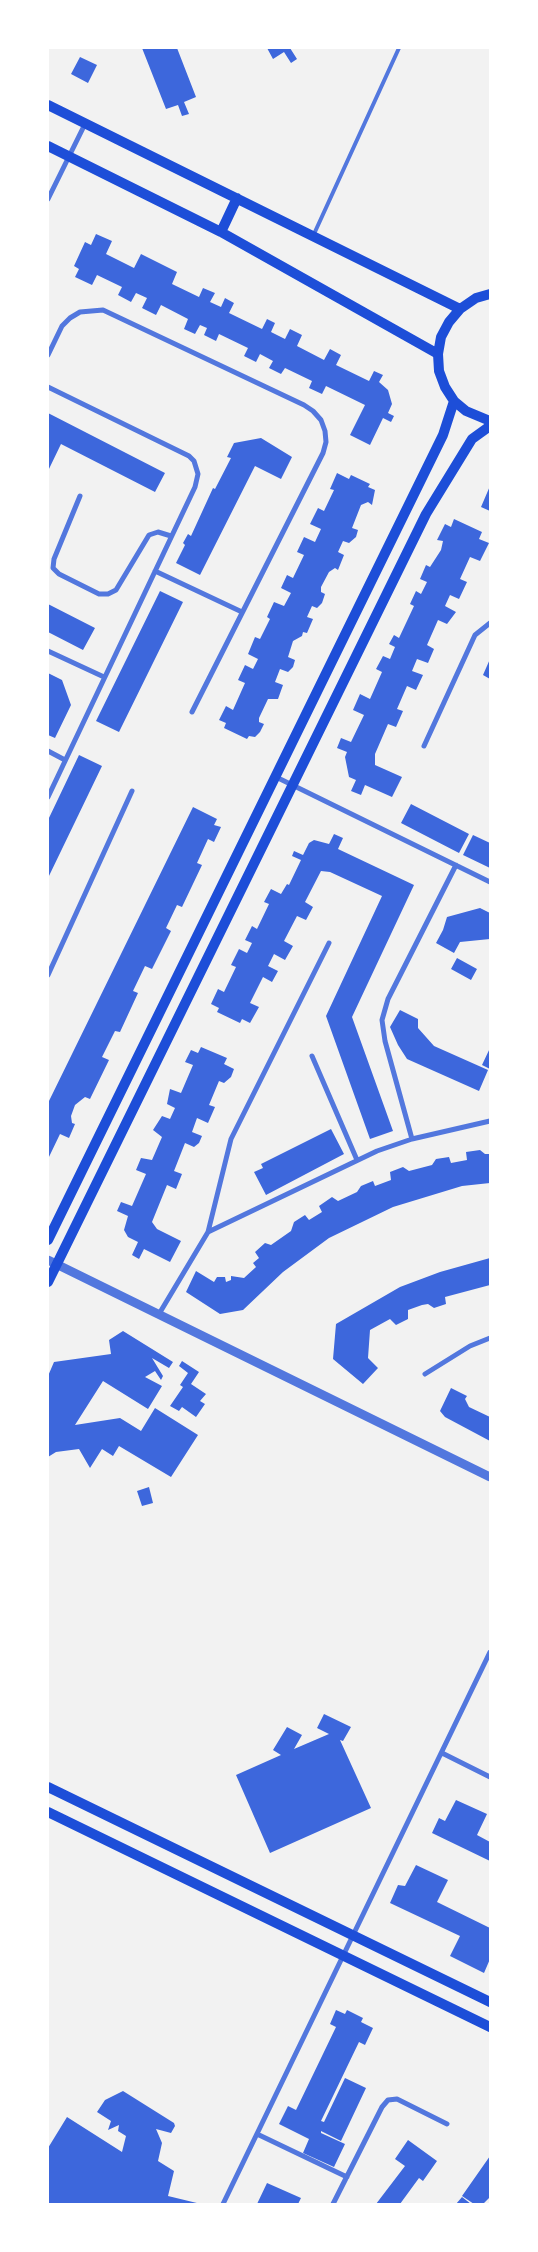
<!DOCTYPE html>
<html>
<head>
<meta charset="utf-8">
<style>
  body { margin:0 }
  #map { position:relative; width:538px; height:2252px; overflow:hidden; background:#f2f2f2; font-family:Raleway,sans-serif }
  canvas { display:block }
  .frame { position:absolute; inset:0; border:49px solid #fff; pointer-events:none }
</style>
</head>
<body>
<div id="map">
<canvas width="538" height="2252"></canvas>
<div class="frame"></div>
</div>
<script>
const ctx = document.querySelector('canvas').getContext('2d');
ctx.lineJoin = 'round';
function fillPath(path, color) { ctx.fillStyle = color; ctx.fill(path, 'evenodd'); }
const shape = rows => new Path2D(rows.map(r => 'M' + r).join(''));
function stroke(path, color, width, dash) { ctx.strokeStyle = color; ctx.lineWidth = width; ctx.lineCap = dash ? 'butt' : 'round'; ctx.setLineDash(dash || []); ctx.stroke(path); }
fillPath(shape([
  [142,48,177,48,196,97,184,102,189,114,182,116,178,105,166,109],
  [267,48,290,48,297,59,291,63,284,52,273,59],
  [80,57,97,65,88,83,71,74],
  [96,234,112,241,106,254,134,268,141,254,177,272,172,284,199,297,203,288,215,293,210,302,221,307,225,298,234,303,229,313,262,329,267,319,275,323,271,332,285,339,290,329,302,335,297,346,324,360,330,349,341,355,336,365,369,381,374,371,383,375,379,382,388,390,392,404,388,413,394,416,391,422,383,418,370,445,350,435,365,405,326,386,322,394,309,388,312,381,285,368,281,374,269,368,273,361,260,354,256,362,244,356,248,348,219,334,216,341,204,335,207,328,200,325,195,334,184,329,188,319,161,305,156,315,142,308,147,298,136,293,131,302,118,295,122,287,97,275,92,285,75,277,79,269,74,266,85,242,91,245],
  [48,413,165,473,155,492,61,444,48,471],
  [261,438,292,457,281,479,255,466,200,575,176,563,185,545,183,543,188,534,191,536,213,488,215,489,231,458,227,457,234,443],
  [337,473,349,479,351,475,370,484,368,487,375,490,372,505,368,502,361,505,352,528,358,530,356,537,349,543,343,541,338,552,344,555,338,570,335,568,329,572,321,587,321,592,325,594,322,603,317,608,312,606,307,617,313,619,307,633,303,632,302,636,293,641,288,657,295,660,293,667,288,672,280,669,275,682,283,685,278,699,268,699,259,718,259,722,264,724,260,732,255,737,249,736,247,739,224,728,226,723,219,720,226,706,233,710,245,683,238,680,245,665,253,669,258,659,248,654,255,637,260,639,270,619,267,617,274,602,284,606,291,593,281,588,287,575,293,578,304,555,297,552,304,537,315,542,321,529,310,524,318,508,324,511,334,490,330,489],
  [490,486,490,511,481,507],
  [454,519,482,532,479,539,489,543,480,561,470,557,460,579,467,582,459,599,450,595,445,606,456,612,447,624,438,620,427,645,434,649,428,663,417,659,412,671,423,675,416,690,407,686,397,709,403,711,396,727,388,724,375,754,375,765,402,777,392,797,365,785,361,795,351,791,356,780,349,777,345,757,347,752,337,748,341,738,351,742,364,715,353,710,360,694,370,699,382,672,376,669,383,656,390,659,395,647,389,644,394,635,399,638,414,606,410,604,416,591,421,594,427,582,420,579,426,565,430,567,441,550,443,541,437,540,445,524,451,527],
  [160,591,183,602,119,732,96,721],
  [48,604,95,628,83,650,48,632],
  [490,659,490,679,483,675],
  [48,673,62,680,71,705,55,738,48,735],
  [79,755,102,766,48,878,48,820],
  [411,804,469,834,459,853,401,823],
  [193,807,217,819,214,825,221,827,214,842,208,839,197,863,202,865,182,907,177,905,166,928,171,931,152,969,145,966,133,991,138,993,120,1032,115,1031,102,1057,109,1060,90,1099,85,1097,75,1105,71,1116,72,1123,75,1124,69,1138,60,1134,48,1159,48,1103],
  [334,834,343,838,338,849,414,885,352,1017,393,1131,370,1139,326,1016,382,896,330,872,321,871,305,902,313,907,306,920,297,916,284,941,293,946,285,960,274,954,268,966,278,971,272,982,263,977,250,1003,259,1007,250,1023,242,1019,240,1023,217,1012,219,1008,211,1004,218,989,224,992,236,967,231,965,239,949,247,953,252,943,245,940,252,926,257,929,269,904,264,902,271,889,281,894,287,884,289,885,301,860,292,856,294,851,303,855,309,843,314,840,329,844],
  [473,835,490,843,490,868,463,855],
  [480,908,490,913,490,939,460,942,454,953,436,943,443,930,447,917],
  [457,958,477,969,471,980,451,969],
  [400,1010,418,1019,418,1028,434,1046,488,1070,479,1091,407,1059,398,1045,390,1027],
  [201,1047,227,1058,224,1064,234,1069,231,1077,224,1083,219,1081,209,1105,215,1107,208,1123,197,1118,192,1132,202,1136,199,1143,194,1147,185,1143,174,1171,182,1174,176,1189,167,1185,152,1222,157,1229,181,1241,170,1262,144,1249,139,1259,132,1255,138,1242,128,1237,124,1230,128,1216,117,1211,121,1202,132,1206,146,1174,136,1170,141,1158,152,1160,162,1137,153,1130,162,1116,170,1119,175,1108,167,1104,170,1089,181,1093,193,1065,185,1062,191,1050,198,1053],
  [490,1048,490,1069,482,1065],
  [331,1129,344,1154,266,1195,254,1172,263,1168,261,1164],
  [480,1150,485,1154,490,1154,490,1183,462,1186,393,1207,329,1238,283,1272,243,1310,220,1314,186,1292,196,1271,214,1282,217,1277,225,1277,226,1282,231,1280,231,1276,244,1278,256,1267,253,1263,259,1258,255,1252,265,1243,271,1245,291,1231,294,1222,305,1215,309,1220,322,1212,319,1206,332,1197,338,1201,357,1192,361,1186,373,1181,375,1186,391,1180,390,1172,403,1167,409,1171,432,1165,436,1159,449,1157,451,1163,467,1160,466,1152],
  [490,1258,490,1285,445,1297,446,1304,434,1308,428,1304,422,1305,408,1310,408,1319,396,1325,390,1319,370,1330,368,1358,378,1368,363,1384,333,1359,336,1324,400,1287,440,1272],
  [123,1331,173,1362,169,1368,152,1358,163,1376,161,1380,155,1371,145,1377,162,1386,148,1409,103,1381,75,1425,120,1418,141,1431,155,1408,198,1435,171,1477,119,1446,113,1456,102,1449,90,1468,79,1449,56,1452,48,1457,48,1376,54,1362,111,1354,109,1340],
  [182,1361,199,1372,191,1384,206,1394,200,1401,205,1404,196,1417,182,1407,179,1411,170,1406,183,1387,180,1385,188,1373,179,1366],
  [451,1388,467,1396,465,1399,469,1407,490,1417,490,1441,445,1417,440,1411],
  [149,1487,153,1503,142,1506,137,1491],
  [324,1714,351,1727,343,1741,340,1740,371,1808,270,1853,236,1775,281,1755,273,1750,287,1727,302,1735,294,1749,329,1734,317,1728],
  [456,1800,487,1814,477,1835,490,1842,490,1861,432,1833,439,1818,445,1821],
  [416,1865,448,1880,437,1902,490,1928,490,1959,484,1973,450,1956,460,1936,390,1903,398,1885,405,1886],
  [336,2010,345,2014,347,2010,363,2018,361,2022,373,2028,365,2045,359,2042,321,2121,324,2122,345,2078,366,2088,341,2141,321,2131,321,2133,345,2144,334,2167,303,2153,309,2139,279,2124,288,2106,296,2110,336,2027,330,2024],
  [123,2091,174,2123,175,2126,171,2133,156,2129,162,2143,158,2161,174,2171,168,2196,201,2204,48,2204,48,2148,67,2117,122,2152,126,2136,118,2131,119,2125,108,2130,111,2121,97,2112,105,2100],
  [408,2140,437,2161,423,2181,419,2178,400,2204,376,2204,405,2166,395,2159],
  [490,2156,490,2197,483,2204,474,2204,462,2196],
  [267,2183,301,2198,298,2204,257,2204],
  [462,2197,471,2204,456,2204]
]), '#3d67dc');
stroke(shape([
  [314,234,399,48]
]), '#5277de', 4);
stroke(shape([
  [48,199,85,124],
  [48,355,62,326,70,318,80,312,103,310,304,405,313,411,321,420,325,431,326,442,323,453,192,712],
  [48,387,189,456,194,461,198,474,195,487,48,797],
  [80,496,54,559,53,568,59,574,99,594,108,594,116,590,149,535,158,532,171,536],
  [155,571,242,612],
  [48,651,104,677],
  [424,746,475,635,490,623],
  [48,751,65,760],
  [276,777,490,882],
  [48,975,132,791],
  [312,1056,357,1160],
  [412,1139,385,1041,382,1020,388,999,456,865],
  [208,1232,377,1151,412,1139,490,1121],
  [159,1314,208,1232,231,1139,329,943],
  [425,1374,470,1346,490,1338],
  [442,1753,490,1777],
  [257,2134,347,2177],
  [223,2204,490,1652],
  [333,2204,382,2107,388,2100,397,2099,447,2124]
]), '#5277de', 5);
stroke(shape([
  [48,1260,490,1477]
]), '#5277de', 9);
stroke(shape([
  [48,105,460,309],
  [48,146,221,232,438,354],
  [221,232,237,198],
  [490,294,476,298,460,309,449,322,441,337,438,354,439,371,445,387,454,401,466,411,490,421],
  [48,1240,443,435,454,401],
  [48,1282,426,514,472,439,490,426],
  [48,1787,490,2002],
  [48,1812,490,2027]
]), '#1d4ed8', 10);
</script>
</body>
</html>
